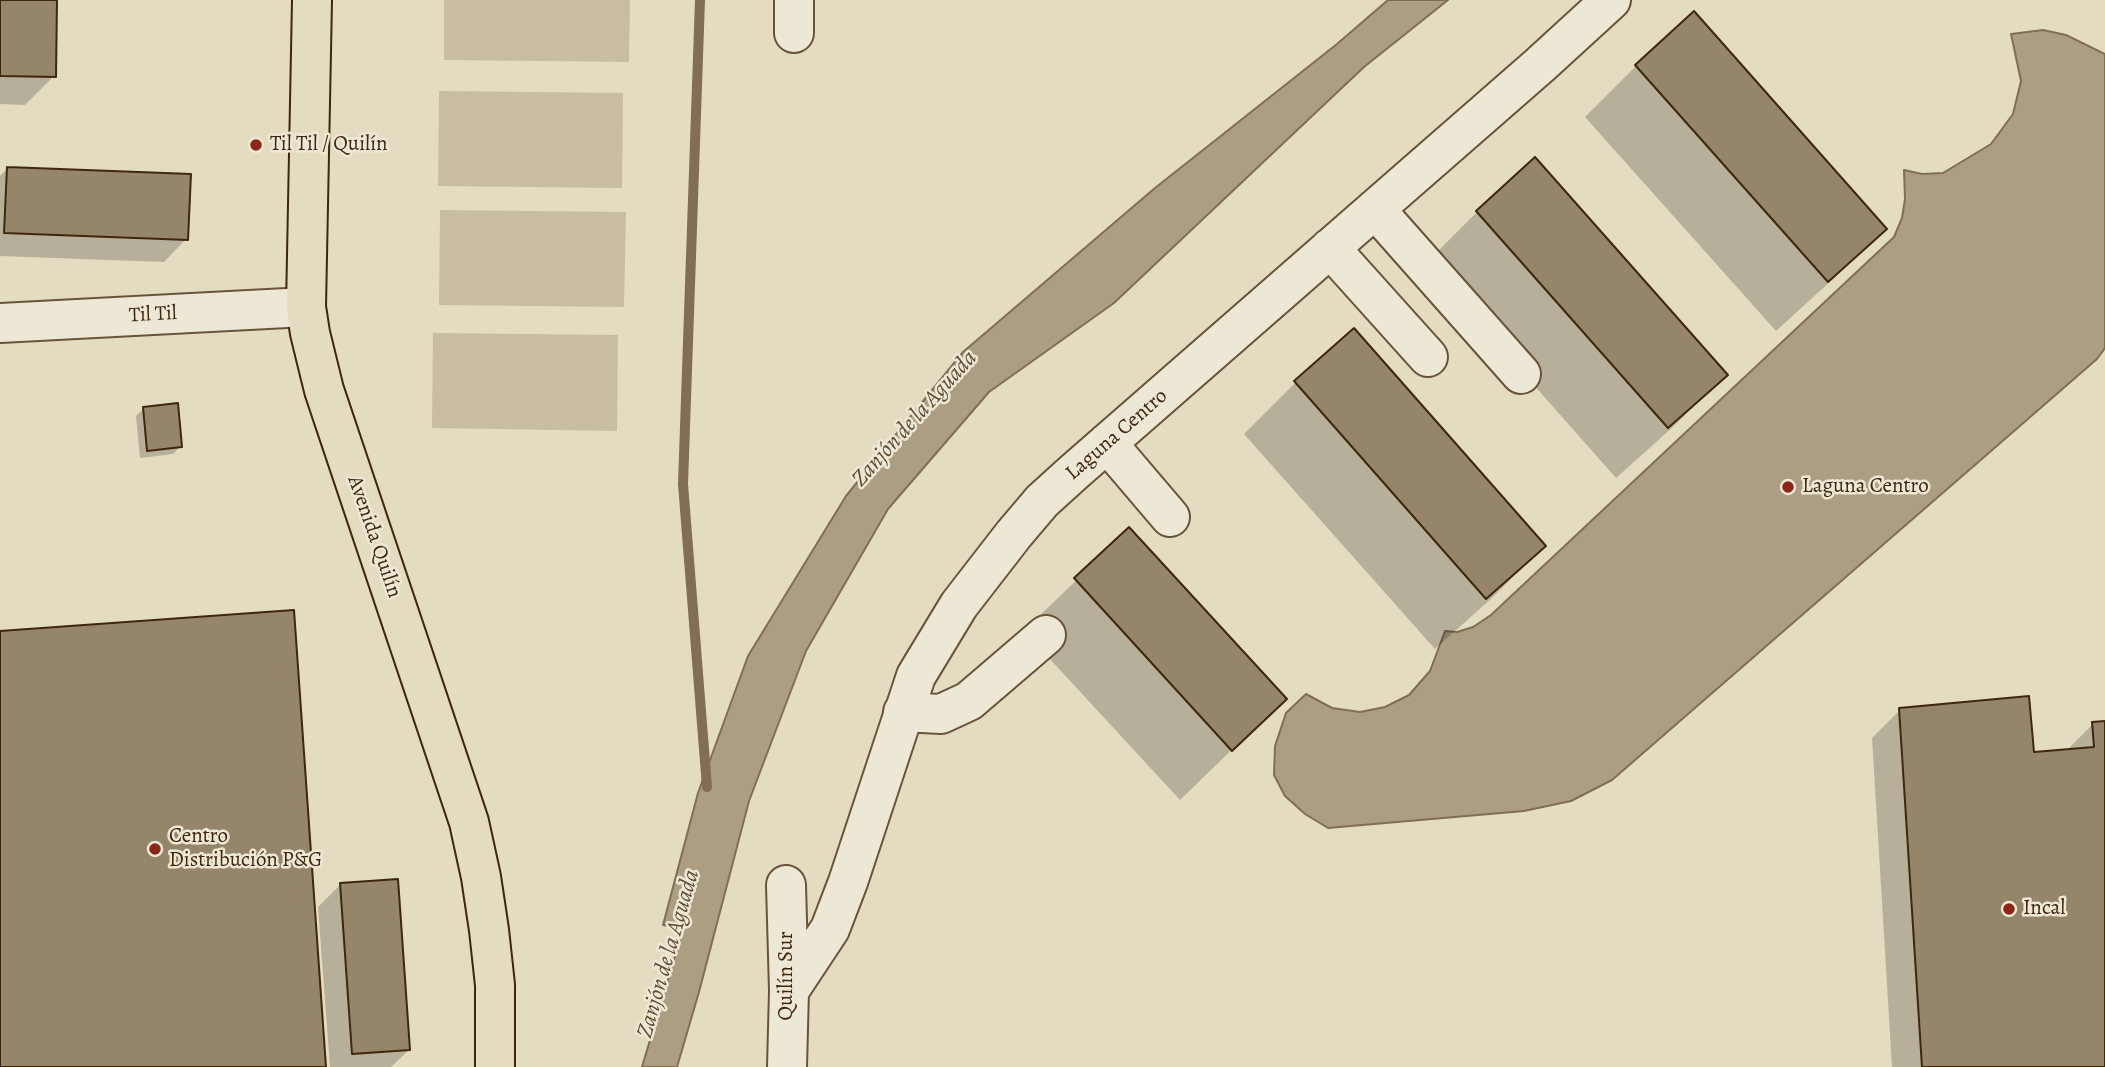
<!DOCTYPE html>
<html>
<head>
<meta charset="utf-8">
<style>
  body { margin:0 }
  canvas { display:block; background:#e4dcc0 }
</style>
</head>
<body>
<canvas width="2105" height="1067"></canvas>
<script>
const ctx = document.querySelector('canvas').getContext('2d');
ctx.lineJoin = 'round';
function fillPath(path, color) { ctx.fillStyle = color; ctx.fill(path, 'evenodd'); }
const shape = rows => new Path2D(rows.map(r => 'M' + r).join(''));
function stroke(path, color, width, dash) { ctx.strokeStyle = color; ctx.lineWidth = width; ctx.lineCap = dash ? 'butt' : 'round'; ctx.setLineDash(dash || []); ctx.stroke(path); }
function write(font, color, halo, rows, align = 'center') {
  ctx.font = font + ' Alegreya,serif'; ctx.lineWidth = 5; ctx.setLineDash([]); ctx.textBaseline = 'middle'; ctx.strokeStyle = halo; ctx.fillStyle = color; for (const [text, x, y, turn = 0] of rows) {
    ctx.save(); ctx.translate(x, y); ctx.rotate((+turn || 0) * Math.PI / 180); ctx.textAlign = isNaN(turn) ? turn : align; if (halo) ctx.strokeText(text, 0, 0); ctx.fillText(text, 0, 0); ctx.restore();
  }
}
fillPath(shape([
  [444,0,630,0,629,62,444,60],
  [439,91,623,93,622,188,438,186],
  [440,210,626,212,624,307,439,305],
  [433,333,618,335,617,431,432,428]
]), '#c8bda1');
const water = shape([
  [1388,0,1448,0,1364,67,1114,303,989,392,888,509,806,651,749,801,699,992,677,1067,642,1067,683,929,663,925,698,793,748,656,846,496,963,352,1155,188,1337,44,1388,0],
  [2043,30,2066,35,2105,54,2105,348,2097,359,1612,780,1571,801,1524,811,1328,828,1305,814,1285,796,1274,775,1275,746,1286,713,1306,694,1332,708,1360,712,1385,707,1409,695,1430,671,1445,631,1457,632,1473,627,1491,615,1894,237,1902,218,1905,199,1904,170,1922,174,1943,173,1991,144,2013,114,2021,81,2011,34,2043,30]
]);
fillPath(water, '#ac9e83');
stroke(water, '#816e53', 2);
fillPath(shape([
  [0,0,55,0,54,76,25,105,0,104],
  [1636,66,1884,228,1833,279,1776,331,1585,117],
  [7,169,186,239,164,262,0,256,0,176],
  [1477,212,1725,375,1674,426,1616,478,1426,263],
  [1354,331,1544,546,1493,597,1435,649,1244,434,1295,383],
  [143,409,180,447,173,454,140,458,136,416],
  [1128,530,1284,699,1180,800,1024,631],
  [1900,710,2032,754,2066,751,2093,724,2105,723,2105,1067,1892,1067,1872,738],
  [340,885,409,1050,391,1067,330,1067,318,907]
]), '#0003');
stroke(shape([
  [700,0,683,484,707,787]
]), '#816e53', 10);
const building = shape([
  [0,0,57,0,56,77,0,76,0,0],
  [1694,11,1887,229,1828,282,1635,65,1694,11],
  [1535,157,1728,375,1668,428,1476,211,1535,157],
  [7,167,191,174,188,240,4,233,7,167],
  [1354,328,1546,546,1486,599,1294,381,1354,328],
  [178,403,182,447,147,451,143,407,178,403],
  [1129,527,1287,699,1232,751,1074,578,1129,527],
  [294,610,326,1067,0,1067,0,631,294,610],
  [2029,696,2034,752,2094,747,2092,722,2105,721,2105,1067,1922,1067,1899,708,2029,696],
  [398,879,410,1050,352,1054,340,883,398,879]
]);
fillPath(building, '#95856a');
stroke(building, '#40270c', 2);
const minor = shape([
  [794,33,794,0],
  [1375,209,1521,374],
  [1330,248,1428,357],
  [0,323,306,307],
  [1107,443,1170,517],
  [903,712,941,714,969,701,1046,635],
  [786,885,789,991,787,1067],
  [789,991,830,929,848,882,916,676,959,605,1014,534,1042,501,1074,472,1540,65,1611,0]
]);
const major = shape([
  [312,0,306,307,310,333,324,390,469,822,481,877,489,930,495,985,495,1067]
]);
stroke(minor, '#695439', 42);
stroke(major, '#40270c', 42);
stroke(minor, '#ede8d6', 38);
stroke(major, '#e4dcc0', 38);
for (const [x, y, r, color] of [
  [256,145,7,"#8f2418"],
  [1788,487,7,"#8f2418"],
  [155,849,7,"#8f2418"],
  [2009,909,7,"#8f2418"]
]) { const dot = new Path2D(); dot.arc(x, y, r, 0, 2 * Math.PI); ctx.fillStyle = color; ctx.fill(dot); stroke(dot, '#ede8d6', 2.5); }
write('21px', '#40270c', '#ede8d6', [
  ["Til Til / Quilín",270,145],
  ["Laguna Centro",1802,487],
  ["Centro",169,837],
  ["Distribución P&G",169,861],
  ["Incal",2023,909]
], 'left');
write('21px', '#40270c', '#ede8d6', [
  ["Til Til",153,315,-3],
  ["Laguna Centro",1117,435,-41],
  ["Avenida Quilín",374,537,71],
  ["Quilín Sur",787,976,-90]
]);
write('italic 23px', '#604b30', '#ede8d6', [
  ["Zanjón de la Aguada",915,419,-48],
  ["Zanjón de la Aguada",669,954,-74]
]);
</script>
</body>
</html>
